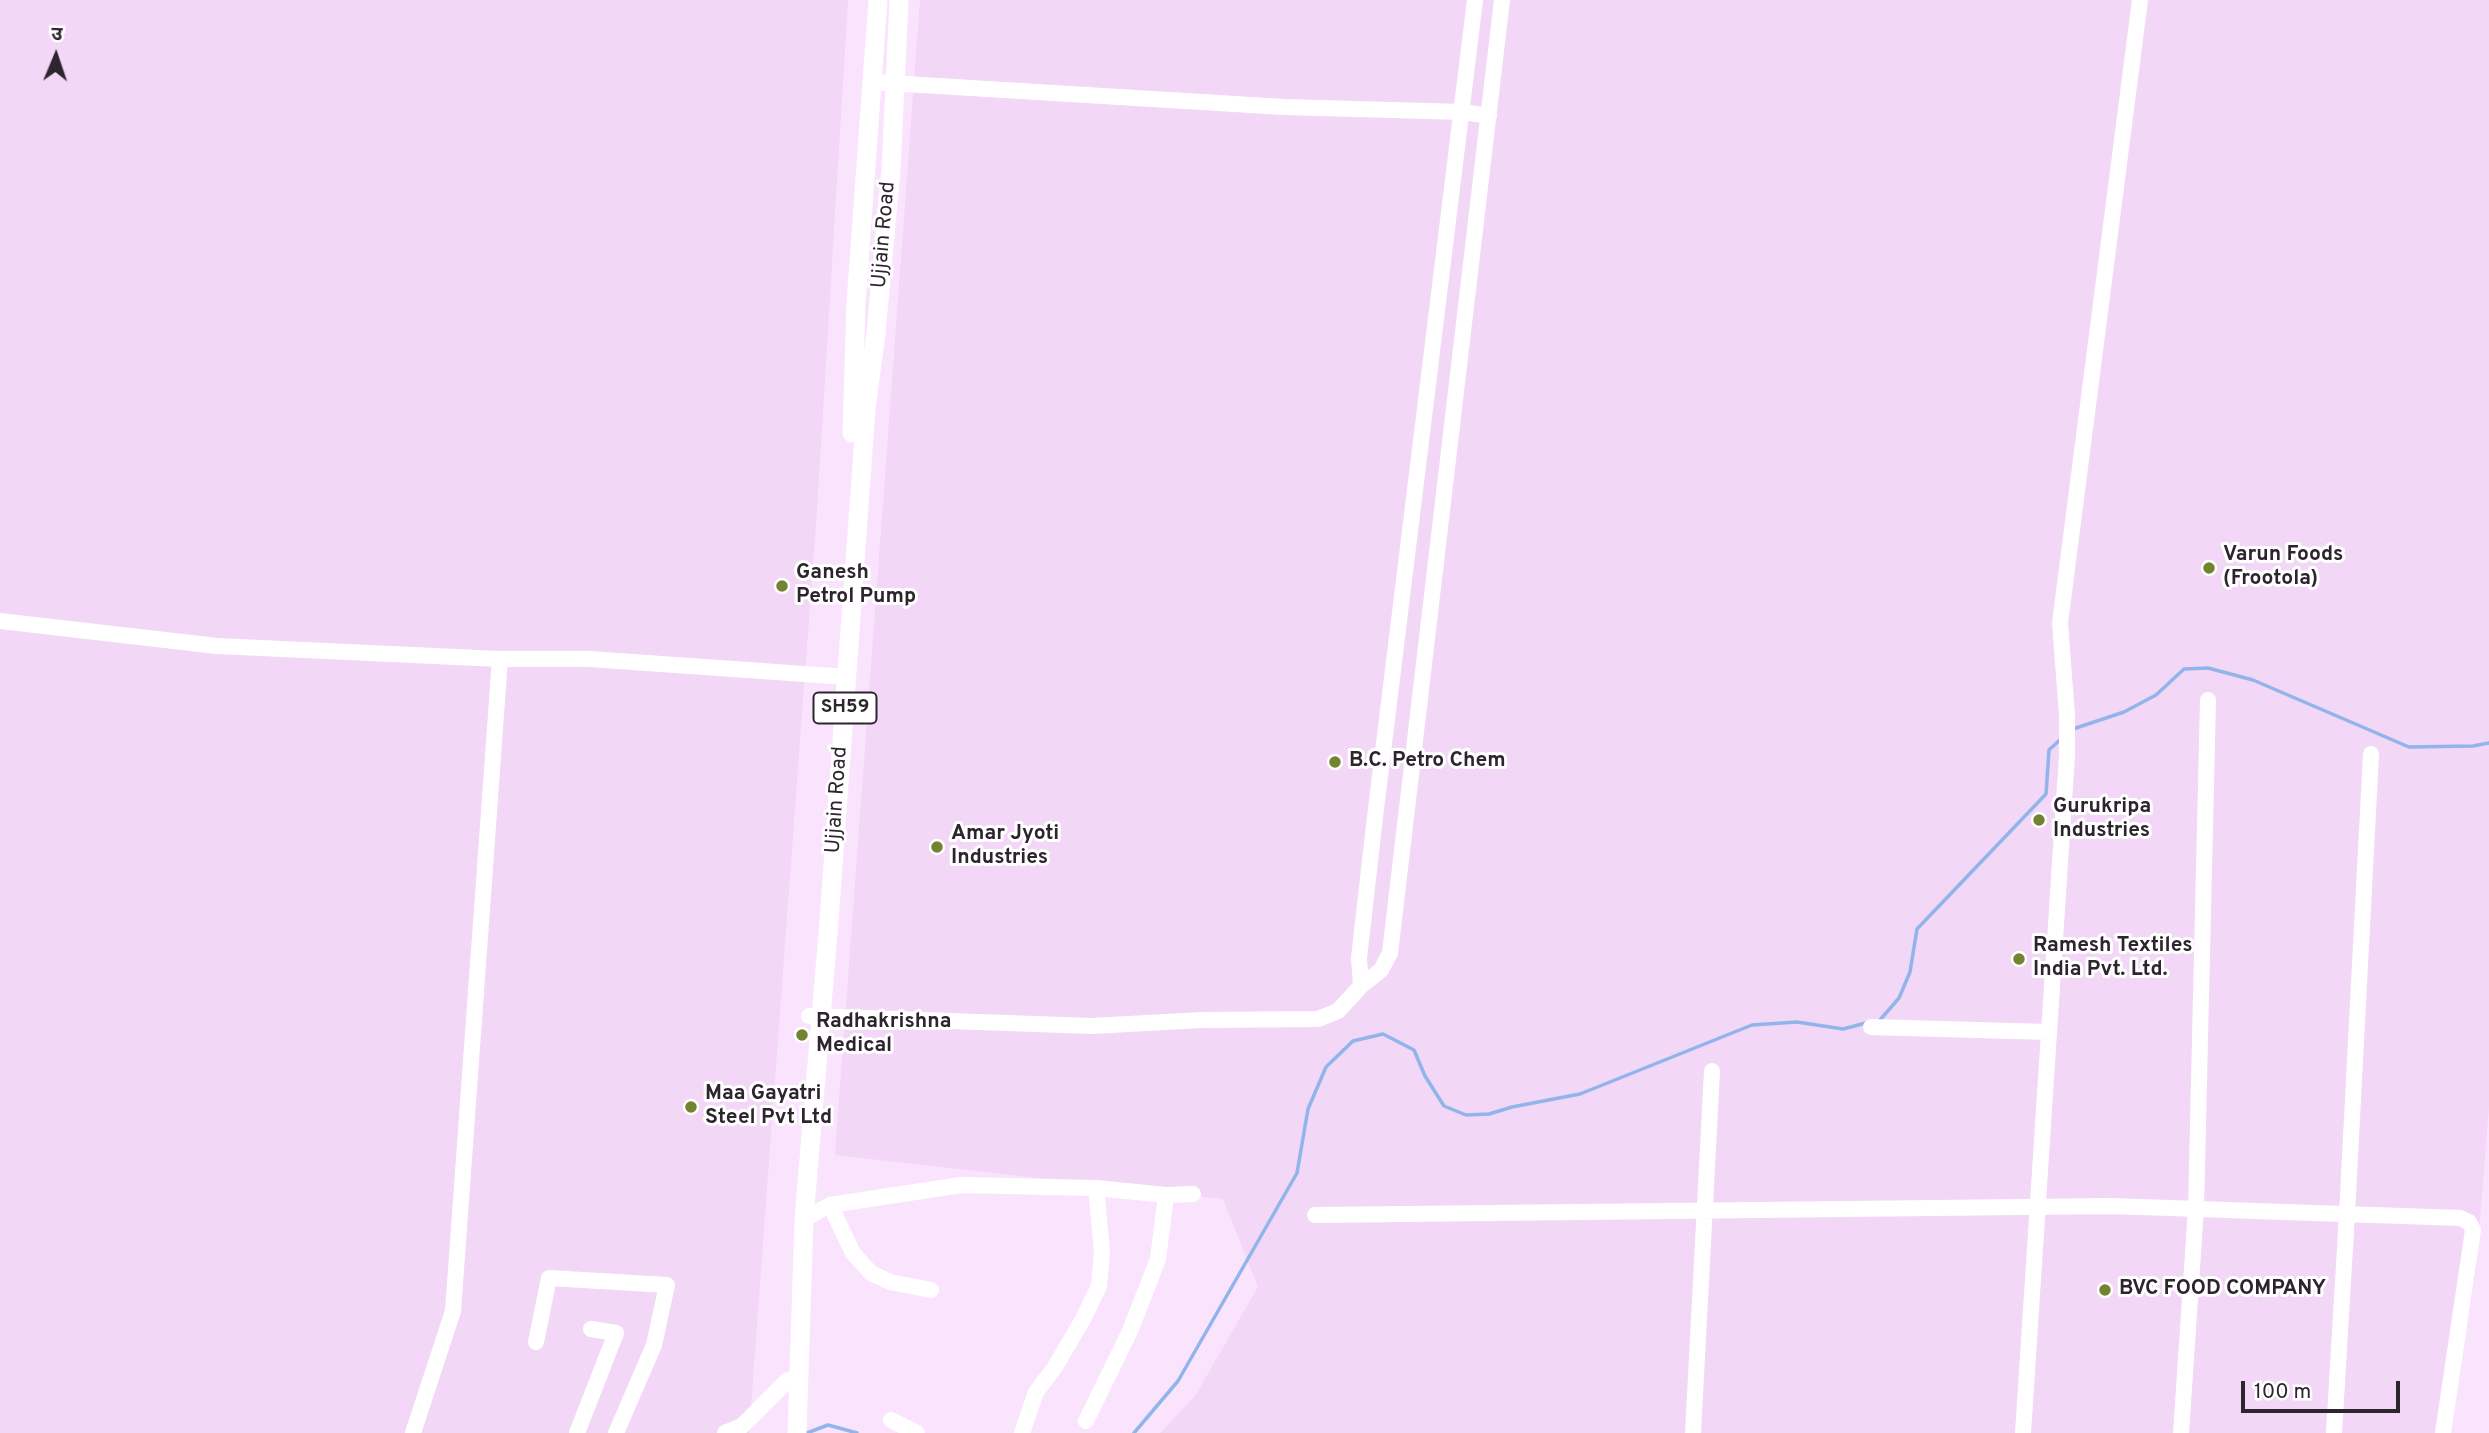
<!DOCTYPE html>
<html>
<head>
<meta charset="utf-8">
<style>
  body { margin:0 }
  #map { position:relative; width:2489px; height:1433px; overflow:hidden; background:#fae4fd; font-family:Overpass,"Noto Sans Devanagari",sans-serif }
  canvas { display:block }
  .north { position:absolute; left:21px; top:21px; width:70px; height:70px; -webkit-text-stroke:5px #fff; paint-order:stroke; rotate:2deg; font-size:19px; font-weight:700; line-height:28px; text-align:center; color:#2d252e }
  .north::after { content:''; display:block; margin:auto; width:24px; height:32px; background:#2d252e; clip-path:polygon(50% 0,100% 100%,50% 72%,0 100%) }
  .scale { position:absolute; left:2241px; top:1381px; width:159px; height:32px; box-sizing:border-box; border:4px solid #2d252e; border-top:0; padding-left:9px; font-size:21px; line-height:24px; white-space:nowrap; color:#2d252e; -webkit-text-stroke:5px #fff; paint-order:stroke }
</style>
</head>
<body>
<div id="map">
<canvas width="2489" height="1433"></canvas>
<div class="north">उ</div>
<div class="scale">100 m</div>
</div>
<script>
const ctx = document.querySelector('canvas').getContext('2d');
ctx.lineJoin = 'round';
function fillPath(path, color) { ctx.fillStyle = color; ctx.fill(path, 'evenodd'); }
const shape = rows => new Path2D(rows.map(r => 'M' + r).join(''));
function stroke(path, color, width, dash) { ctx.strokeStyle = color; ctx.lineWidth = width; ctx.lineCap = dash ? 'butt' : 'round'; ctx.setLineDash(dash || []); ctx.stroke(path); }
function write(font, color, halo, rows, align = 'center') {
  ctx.font = font + ' Overpass,sans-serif'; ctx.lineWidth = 6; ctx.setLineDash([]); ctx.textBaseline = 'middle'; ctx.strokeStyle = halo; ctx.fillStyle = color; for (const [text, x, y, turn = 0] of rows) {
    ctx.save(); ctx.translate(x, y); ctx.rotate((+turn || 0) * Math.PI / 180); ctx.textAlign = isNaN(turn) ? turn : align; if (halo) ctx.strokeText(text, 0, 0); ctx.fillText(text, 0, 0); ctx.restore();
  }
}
fillPath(shape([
  [0,0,848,0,817,510,749,1433,0,1433],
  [920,0,2489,0,2489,1107,2476,1270,2449,1433,1160,1433,1195,1396,1258,1287,1223,1199,835,1155]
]), '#f2d7f6');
stroke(shape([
  [2073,729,2124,712,2156,695,2184,669,2208,668,2253,680,2409,747,2473,746,2489,743],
  [1880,1020,1899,998,1910,972,1917,929,2046,794,2049,750,2062,738],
  [807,1433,828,1425,857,1433],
  [1134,1433,1178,1381,1297,1173,1308,1109,1326,1067,1353,1041,1383,1034,1414,1050,1425,1076,1444,1106,1466,1115,1489,1114,1512,1107,1580,1094,1752,1025,1797,1022,1843,1029,1866,1023]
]), '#91b4ea', 3.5);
stroke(shape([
  [872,82,1284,107,1463,112,1489,116],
  [0,621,217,646,500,659,590,659,847,677],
  [1361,986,1359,958,1375,817,1475,0],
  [809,1016,1091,1026,1203,1020,1318,1019,1338,1011,1361,986,1381,970,1390,953,1502,0],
  [1871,1027,2049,1032],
  [830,1205,853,1253,871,1273,890,1282,931,1290],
  [1315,1215,2111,1206,2460,1218,2469,1222,2473,1230,2443,1433],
  [804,1219,830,1205,961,1185,1096,1188,1166,1195,1193,1194],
  [536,1342,549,1278,667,1285,654,1345,616,1433],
  [891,1420,917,1433],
  [1086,1421,1130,1331,1158,1259,1166,1195],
  [413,1433,453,1311,500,659],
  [577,1433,616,1333,591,1329],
  [725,1433,742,1426,788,1380],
  [1022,1433,1036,1392,1055,1367,1083,1319,1099,1286,1102,1252,1096,1188],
  [1693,1433,1712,1071],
  [2023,1433,2067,755,2067,715,2060,623,2140,0],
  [2181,1433,2196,1209,2208,700],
  [2334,1433,2347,1214,2371,754]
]), '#fff', 16);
stroke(shape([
  [852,433,856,303,878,0],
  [797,1433,804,1219,829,921,866,409,876,333,891,170,899,0]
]), '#fff', 19);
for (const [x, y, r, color] of [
  [2209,568,7,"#748331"],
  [782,586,7,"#748331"],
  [1335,762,7,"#748331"],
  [2039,820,7,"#748331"],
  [937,847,7,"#748331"],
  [2019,959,7,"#748331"],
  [802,1035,7,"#748331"],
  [691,1107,7,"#748331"],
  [2105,1290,7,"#748331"]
]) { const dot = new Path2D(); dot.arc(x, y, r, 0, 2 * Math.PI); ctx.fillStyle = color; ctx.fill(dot); stroke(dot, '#fff', 2.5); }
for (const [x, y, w] of [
  [845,708,63]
]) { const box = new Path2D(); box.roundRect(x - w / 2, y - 15.5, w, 31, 5); ctx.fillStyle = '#fff'; ctx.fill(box); stroke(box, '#2d252e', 2); }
write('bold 19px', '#2d252e', null, [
  ["SH59",845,708]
]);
write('21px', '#2d252e', '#fff', [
  ["Ujjain Road",885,235,-85],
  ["Ujjain Road",838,800,-86]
]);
write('bold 21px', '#2d252e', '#fff', [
  ["Varun Foods",2223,556],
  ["(Frootola)",2223,580],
  ["Ganesh",796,574],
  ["Petrol Pump",796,598],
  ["B.C. Petro Chem",1349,762],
  ["Gurukripa",2053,808],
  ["Industries",2053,832],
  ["Amar Jyoti",951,835],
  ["Industries",951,859],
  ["Ramesh Textiles",2033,947],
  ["India Pvt. Ltd.",2033,971],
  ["Radhakrishna",816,1023],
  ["Medical",816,1047],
  ["Maa Gayatri",705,1095],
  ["Steel Pvt Ltd",705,1119],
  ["BVC FOOD COMPANY",2119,1290]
], 'left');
</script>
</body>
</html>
